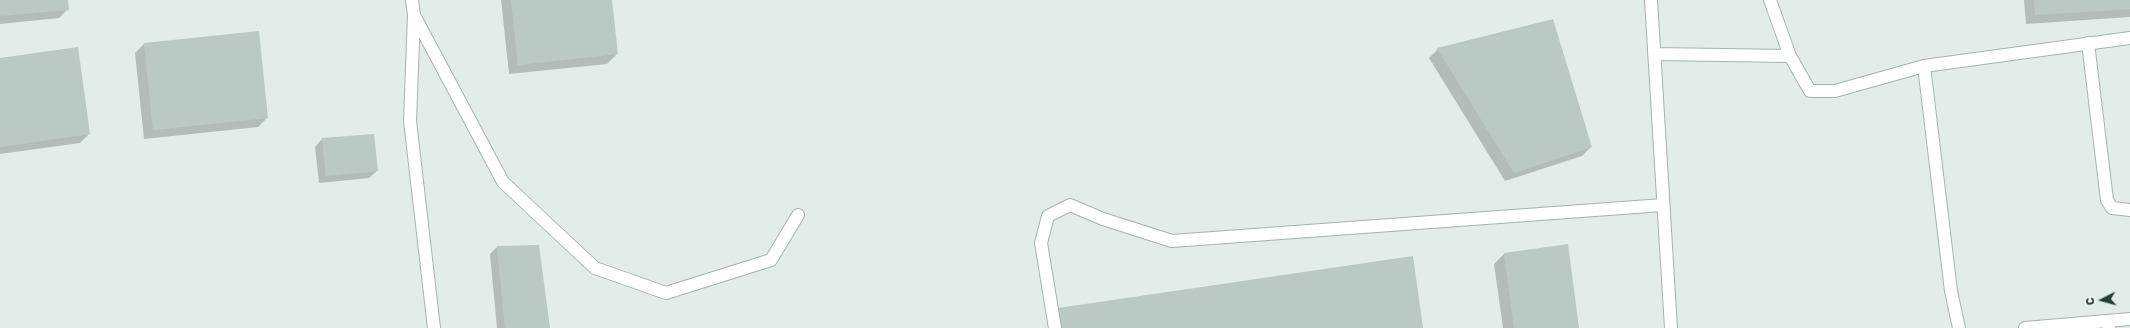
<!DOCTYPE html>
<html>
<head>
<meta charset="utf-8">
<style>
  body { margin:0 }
  #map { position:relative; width:2130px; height:328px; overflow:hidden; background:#e2ece9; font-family:"Golos Text",sans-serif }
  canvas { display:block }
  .north { position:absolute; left:2082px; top:280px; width:40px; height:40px; -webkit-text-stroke:3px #f3f8f6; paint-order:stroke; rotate:264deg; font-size:11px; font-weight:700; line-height:16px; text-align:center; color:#233c38 }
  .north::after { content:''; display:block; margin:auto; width:14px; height:18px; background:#233c38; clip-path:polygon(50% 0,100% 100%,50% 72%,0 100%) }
</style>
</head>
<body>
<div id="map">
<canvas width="2130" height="328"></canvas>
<div class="north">С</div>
</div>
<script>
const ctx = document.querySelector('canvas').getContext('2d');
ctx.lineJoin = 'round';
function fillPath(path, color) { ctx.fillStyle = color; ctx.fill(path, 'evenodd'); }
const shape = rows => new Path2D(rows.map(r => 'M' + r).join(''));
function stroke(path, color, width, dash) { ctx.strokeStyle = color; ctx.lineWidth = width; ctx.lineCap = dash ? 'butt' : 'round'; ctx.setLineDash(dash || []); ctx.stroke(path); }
fillPath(shape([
  [0,0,67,0,68,9,59,18,0,24],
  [501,0,611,0,617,54,607,64,509,74],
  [2024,0,2130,0,2130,17,2026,24],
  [144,44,267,118,258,127,144,139,135,53],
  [1438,49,1591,147,1582,156,1505,181,1429,58],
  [0,59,89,134,80,143,0,154],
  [322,139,377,171,369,178,319,183,315,147],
  [1567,245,1578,328,1503,328,1494,264,1504,254],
  [538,246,549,328,497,328,490,254,497,247]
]), '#0003');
fillPath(shape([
  [0,0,68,0,69,10,0,16],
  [511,0,612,0,618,54,518,65],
  [2034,0,2130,0,2130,9,2035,15],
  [1553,19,1592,147,1514,173,1437,48],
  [259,31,268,118,153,130,144,43],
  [78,47,90,134,0,147,0,58],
  [374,134,378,171,326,176,322,138],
  [1568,244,1579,328,1514,328,1504,253],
  [539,245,550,328,505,328,497,246],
  [1413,256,1423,328,1061,328,1058,308]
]), '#bbc9c5');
const minor = shape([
  [412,0,414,15,410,121,434,328],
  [1651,0,1671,328],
  [1770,0,1790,56,1810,91,1835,91,1924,66,2130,38],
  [414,15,503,182,595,268,666,293,771,260,798,215],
  [2088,43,2107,200,2112,208,2130,210],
  [1654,54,1790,56],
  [1924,66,1951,291,1959,328],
  [2107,321,2130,319],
  [1055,328,1041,243,1048,216,1070,205,1103,219,1172,241,1663,205],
  [2025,328,2107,321,2109,328]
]);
stroke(minor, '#a5b4b0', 14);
stroke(minor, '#fff', 12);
</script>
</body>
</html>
